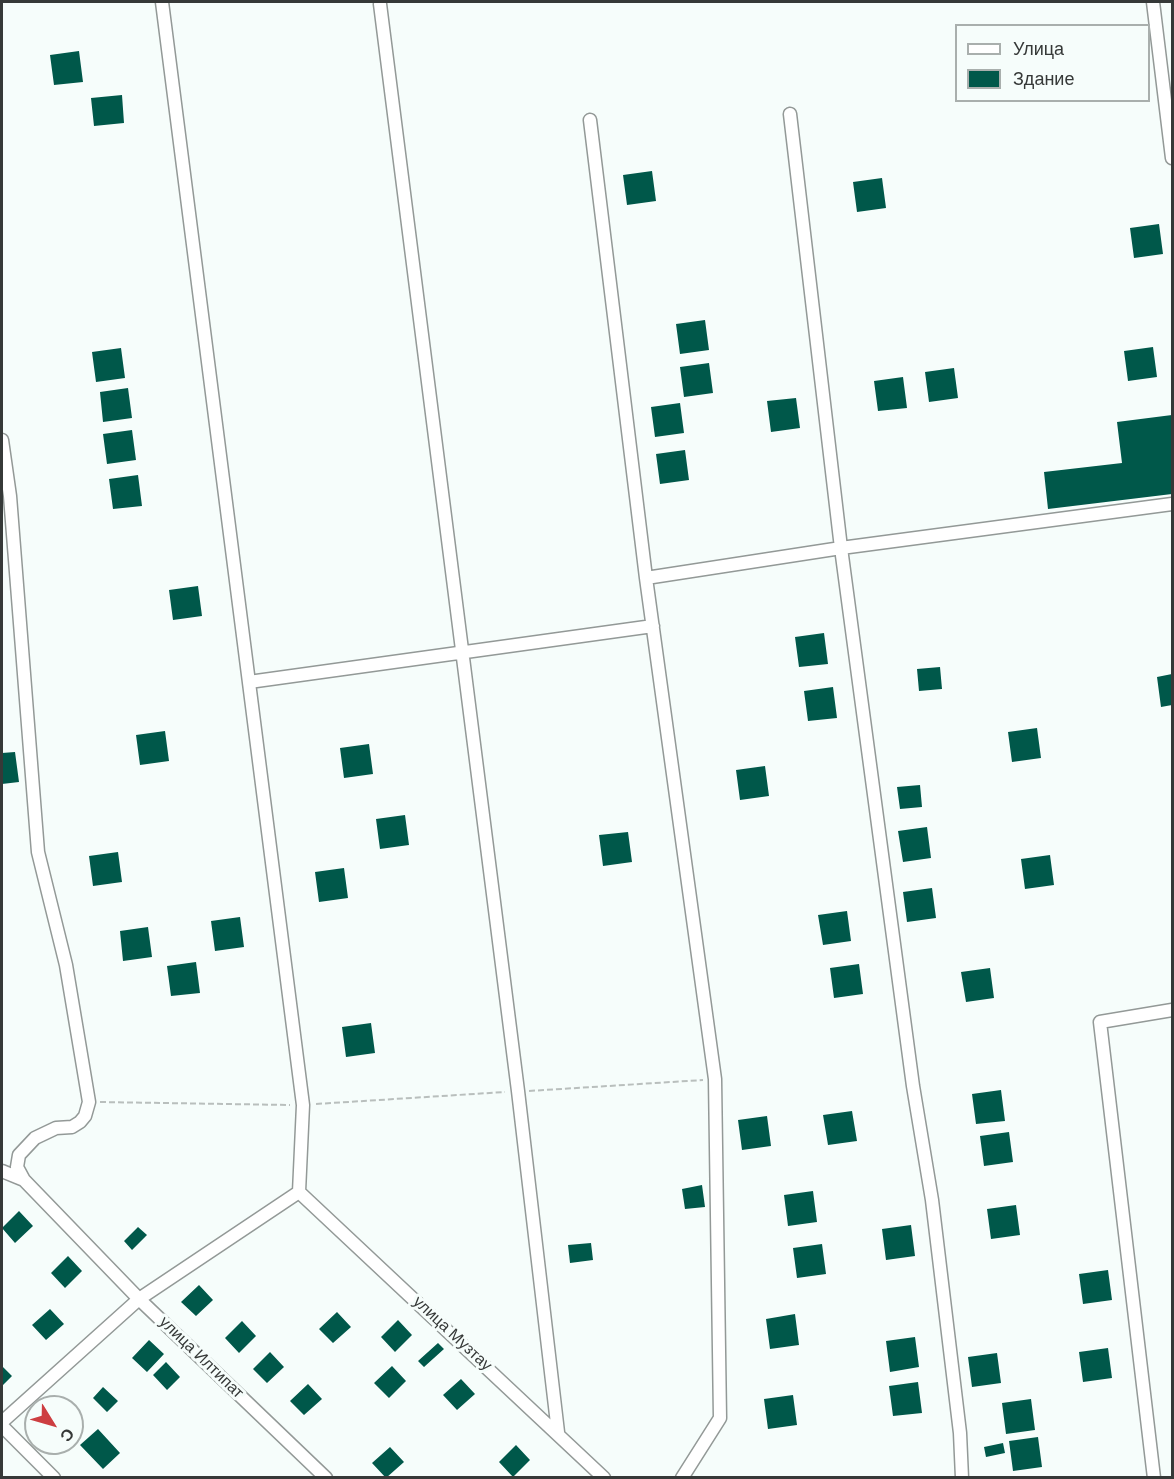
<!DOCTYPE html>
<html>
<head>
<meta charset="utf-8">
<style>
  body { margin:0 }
  #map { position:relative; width:1174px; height:1479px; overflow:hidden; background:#f6fdfb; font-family:"DM Sans",sans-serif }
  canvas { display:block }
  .frame { position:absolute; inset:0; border:3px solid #363938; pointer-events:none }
  .legend { position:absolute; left:955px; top:24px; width:195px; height:78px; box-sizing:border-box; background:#f6fdfb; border:2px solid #a9afad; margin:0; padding:8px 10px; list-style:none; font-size:18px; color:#363938 }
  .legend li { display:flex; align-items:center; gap:12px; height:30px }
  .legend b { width:30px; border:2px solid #a9afad }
  .north { position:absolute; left:24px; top:1395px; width:60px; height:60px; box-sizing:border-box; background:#f6fdfb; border:2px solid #a9afad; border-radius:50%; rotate:127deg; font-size:16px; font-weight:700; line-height:24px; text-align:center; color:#363938 }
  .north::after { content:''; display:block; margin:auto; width:21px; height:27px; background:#cd3e41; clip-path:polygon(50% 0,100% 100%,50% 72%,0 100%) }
</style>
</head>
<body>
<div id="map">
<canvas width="1174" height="1479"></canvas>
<div class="frame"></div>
<ul class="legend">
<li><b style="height:8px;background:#fff"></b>Улица</li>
<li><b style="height:16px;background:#00584a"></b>Здание</li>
</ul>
<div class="north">С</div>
</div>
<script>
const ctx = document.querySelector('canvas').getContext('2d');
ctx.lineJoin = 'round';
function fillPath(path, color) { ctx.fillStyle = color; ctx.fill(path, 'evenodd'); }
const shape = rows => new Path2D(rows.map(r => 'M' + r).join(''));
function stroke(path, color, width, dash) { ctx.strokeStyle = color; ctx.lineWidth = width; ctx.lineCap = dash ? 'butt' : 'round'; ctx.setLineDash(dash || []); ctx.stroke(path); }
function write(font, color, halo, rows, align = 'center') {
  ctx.font = font + ' "DM Sans",sans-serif'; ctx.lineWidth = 6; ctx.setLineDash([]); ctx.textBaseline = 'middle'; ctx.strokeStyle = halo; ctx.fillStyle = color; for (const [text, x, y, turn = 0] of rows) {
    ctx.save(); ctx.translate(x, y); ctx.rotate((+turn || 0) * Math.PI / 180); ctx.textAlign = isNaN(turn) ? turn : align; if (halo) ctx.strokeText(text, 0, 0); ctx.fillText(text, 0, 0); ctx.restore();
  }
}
fillPath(shape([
  [79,51,83,82,54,85,50,55],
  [122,95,124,123,94,126,91,98],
  [652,171,656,201,627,205,623,175],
  [882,178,886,208,857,212,853,182],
  [1159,224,1163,254,1134,258,1130,228],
  [705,320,709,350,680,354,676,324],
  [1153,347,1157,377,1128,381,1124,351],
  [121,348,125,378,96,382,92,352],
  [709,363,713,393,684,397,680,367],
  [954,368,958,398,929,402,925,372],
  [903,377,907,408,878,411,874,381],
  [128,388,132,418,103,422,100,392],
  [796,398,800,428,771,432,767,401],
  [680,403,684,433,655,437,651,407],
  [1172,415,1172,494,1048,509,1044,472,1122,463,1117,422],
  [132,430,136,460,107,464,103,434],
  [685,450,689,480,660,484,656,454],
  [138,475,142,506,113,509,109,479],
  [198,586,202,616,173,620,169,590],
  [824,633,828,664,799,667,795,637],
  [940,667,942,689,919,691,917,669],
  [1172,674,1172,705,1161,707,1157,677],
  [833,687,837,718,808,721,804,691],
  [1037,728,1041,758,1012,762,1008,732],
  [165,731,169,761,140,765,136,735],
  [369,744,373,774,344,778,340,748],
  [15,752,19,782,2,784,2,753],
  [765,766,769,796,740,800,736,770],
  [920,785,922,807,900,809,897,787],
  [405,815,409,845,380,849,376,819],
  [927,827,931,858,903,862,898,831],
  [628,832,632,862,603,866,599,835],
  [118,852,122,882,93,886,89,856],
  [1050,855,1054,885,1025,889,1021,859],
  [344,868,348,898,319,902,315,872],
  [932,888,936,918,907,922,903,892],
  [847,911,851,941,823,945,818,915],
  [240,917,244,947,215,951,211,921],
  [148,927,152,957,123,961,120,931],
  [196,962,200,993,171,996,167,966],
  [859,964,863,994,834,998,830,968],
  [990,968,994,998,966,1002,961,972],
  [371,1023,375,1053,346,1057,342,1027],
  [1001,1090,1005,1121,976,1124,972,1094],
  [852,1111,857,1141,828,1145,823,1115],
  [767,1116,771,1146,742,1150,738,1120],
  [1009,1132,1013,1162,984,1166,980,1136],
  [702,1185,705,1207,685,1209,682,1189],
  [813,1191,817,1222,788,1226,784,1195],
  [1016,1205,1020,1235,991,1239,987,1209],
  [19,1211,33,1226,15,1243,2,1228],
  [911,1225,915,1256,886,1260,882,1229],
  [138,1227,147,1235,132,1250,124,1241],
  [591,1243,593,1260,570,1263,568,1245],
  [822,1244,826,1274,797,1278,793,1248],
  [68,1256,82,1271,65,1288,51,1273],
  [1108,1270,1112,1300,1083,1304,1079,1274],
  [199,1285,213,1300,196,1316,181,1302],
  [50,1309,64,1324,46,1340,32,1325],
  [337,1312,351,1327,333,1343,319,1329],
  [795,1314,799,1345,770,1349,766,1319],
  [398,1320,412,1335,395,1352,381,1337],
  [242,1321,256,1336,239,1353,225,1338],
  [915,1337,919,1367,890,1372,886,1341],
  [149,1340,164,1354,147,1372,132,1358],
  [438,1343,444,1349,424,1367,418,1361],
  [1108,1348,1112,1378,1083,1382,1079,1352],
  [270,1352,284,1367,267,1383,253,1369],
  [997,1353,1001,1383,972,1387,968,1357],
  [166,1362,180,1377,167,1390,153,1375],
  [2,1366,12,1376,2,1386],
  [392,1366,406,1381,389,1398,374,1383],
  [461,1379,475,1394,457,1410,443,1395],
  [918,1382,922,1413,893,1416,889,1386],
  [308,1384,322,1399,304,1415,290,1401],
  [103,1387,118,1401,107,1412,93,1398],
  [793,1395,797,1425,768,1429,764,1399],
  [1031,1399,1035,1430,1006,1434,1002,1403],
  [98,1429,120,1453,103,1469,80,1445],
  [1038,1437,1042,1467,1013,1471,1009,1441],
  [1003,1443,1005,1453,986,1457,984,1447],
  [516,1445,530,1460,513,1477,499,1462],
  [390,1447,404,1462,386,1478,372,1463]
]), '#00584a');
const street = shape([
  [162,2,303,1105,299,1192],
  [1153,2,1172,158],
  [380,4,518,1091,558,1432],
  [790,114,841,548,913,1086,932,1200,960,1433,962,1478],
  [590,120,646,578,715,1079,720,1418,682,1478],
  [2,440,10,496,38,852,66,965,89,1102,85,1116,80,1122,72,1127,56,1128,35,1138,19,1155,17,1167,24,1180],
  [646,578,841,548,1172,504],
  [249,682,653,626],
  [2,1171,24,1180,139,1299,326,1478],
  [299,1192,604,1478],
  [2,1422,139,1299,299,1192],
  [2,1426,54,1478],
  [1154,1478,1100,1022,1172,1010]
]);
stroke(street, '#939997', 15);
stroke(shape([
  [529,1091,703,1080],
  [100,1102,290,1105],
  [316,1104,505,1092]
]), '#b9bfbd', 2, [6, 3]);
stroke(street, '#fff', 12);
write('16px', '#363938', '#f6fdfb', [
  ["улица Музтау",452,1334,43],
  ["улица Илтипат",201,1358,44]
]);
</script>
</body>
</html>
